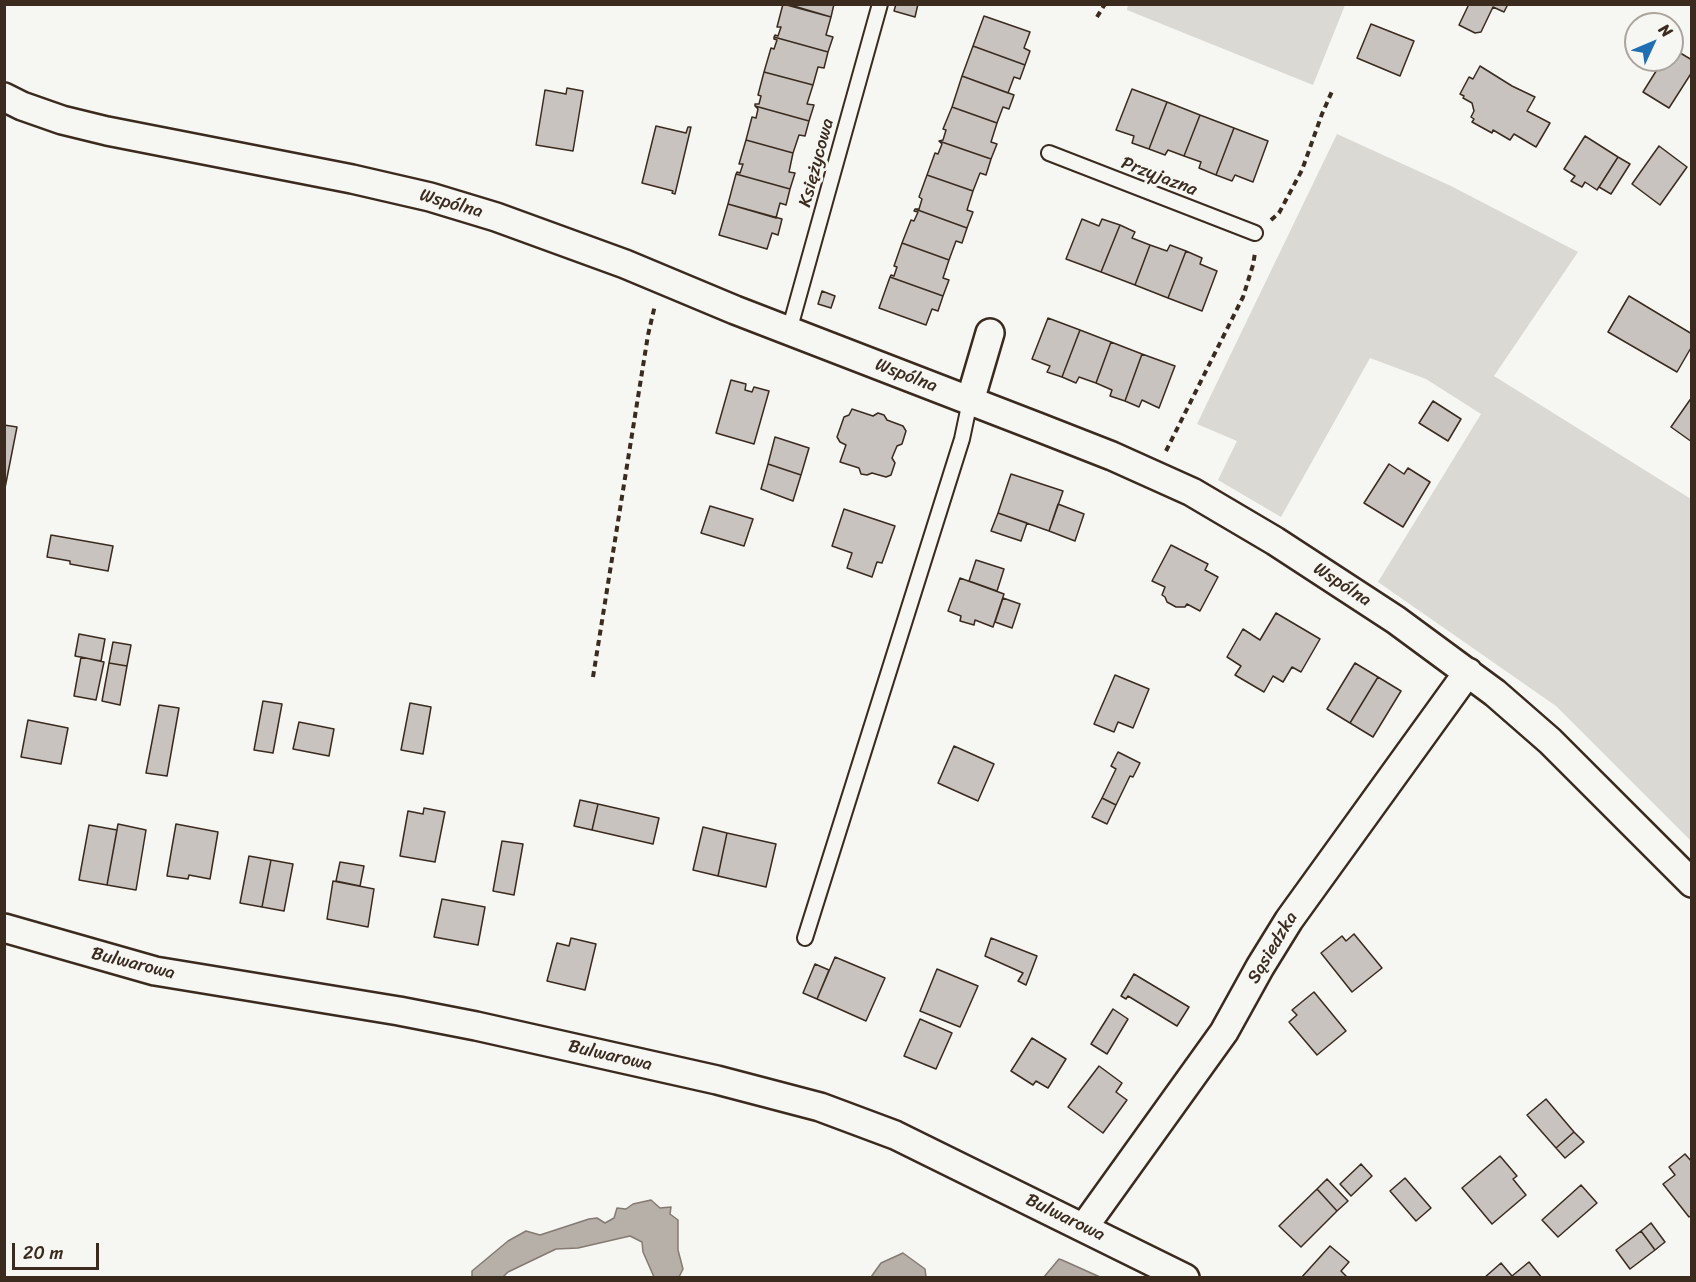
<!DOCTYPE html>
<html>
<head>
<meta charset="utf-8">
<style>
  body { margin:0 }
  #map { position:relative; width:1696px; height:1282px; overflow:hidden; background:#f6f6f2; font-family:Sriracha,sans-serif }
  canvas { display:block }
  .frame { position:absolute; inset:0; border:6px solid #3b2a1e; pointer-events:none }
  .north { position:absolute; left:1624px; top:12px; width:60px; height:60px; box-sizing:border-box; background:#f6f6f2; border:2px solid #aba49d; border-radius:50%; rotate:46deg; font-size:16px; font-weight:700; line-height:24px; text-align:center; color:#3b2a1e }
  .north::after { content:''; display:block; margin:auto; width:21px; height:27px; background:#1f6fb2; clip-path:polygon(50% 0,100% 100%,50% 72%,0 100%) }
  .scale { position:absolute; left:12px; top:1243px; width:87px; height:27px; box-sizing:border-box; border:3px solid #3b2a1e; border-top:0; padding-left:8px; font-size:18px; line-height:21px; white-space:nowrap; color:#3b2a1e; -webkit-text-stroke:4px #f6f6f2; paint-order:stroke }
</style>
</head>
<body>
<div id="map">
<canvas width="1696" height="1282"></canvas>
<div class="frame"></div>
<div class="north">N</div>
<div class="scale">20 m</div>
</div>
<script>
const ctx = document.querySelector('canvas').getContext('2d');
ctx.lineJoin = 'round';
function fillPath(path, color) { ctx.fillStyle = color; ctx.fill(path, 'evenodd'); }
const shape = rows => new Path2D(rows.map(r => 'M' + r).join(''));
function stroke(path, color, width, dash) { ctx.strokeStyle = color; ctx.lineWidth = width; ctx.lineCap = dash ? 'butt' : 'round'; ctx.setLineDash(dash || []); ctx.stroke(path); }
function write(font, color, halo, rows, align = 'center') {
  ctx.font = font + ' Sriracha,sans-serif'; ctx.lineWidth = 6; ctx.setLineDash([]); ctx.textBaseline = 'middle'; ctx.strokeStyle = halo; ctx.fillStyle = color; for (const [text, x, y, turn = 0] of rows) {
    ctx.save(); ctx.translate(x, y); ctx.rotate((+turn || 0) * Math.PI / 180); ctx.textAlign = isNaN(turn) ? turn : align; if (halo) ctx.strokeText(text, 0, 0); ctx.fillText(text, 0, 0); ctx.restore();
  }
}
fillPath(shape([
  [1128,5,1128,4,1345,5,1313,85,1127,10],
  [1337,134,1451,186,1578,252,1494,376,1691,499,1691,841,1556,706,1378,582,1481,414,1426,379,1370,358,1281,517,1218,480,1237,441,1197,424]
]), '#dad9d3');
const water = shape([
  [651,1200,660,1208,671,1207,670,1214,678,1220,678,1250,683,1269,679,1277,654,1277,643,1252,642,1242,630,1236,578,1248,556,1249,508,1272,503,1277,472,1277,472,1271,508,1241,526,1231,540,1235,589,1219,597,1218,605,1223,614,1218,617,1208,626,1209,633,1204,651,1200],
  [903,1253,925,1269,926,1277,871,1277,881,1263,903,1253],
  [1059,1259,1062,1260,1100,1277,1044,1277,1059,1259]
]);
fillPath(water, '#b6b0a9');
stroke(water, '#857a71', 1.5);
const building = shape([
  [783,4,831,17,826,35,833,37,828,52,774,37,775,35,778,36,781,27,777,27,783,4],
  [787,4,834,4,831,17,787,4],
  [896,4,918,4,915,17,894,11,896,4],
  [1469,4,1508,4,1504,12,1493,7,1481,32,1475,33,1459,25,1469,4],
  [984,16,1030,32,1024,48,1030,51,1025,65,973,46,984,16],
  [1371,24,1414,41,1400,76,1357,58,1371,24],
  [774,37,828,52,824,68,818,67,813,85,764,72,771,48,774,49,777,40,774,39,774,37],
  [973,46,1025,65,1020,79,1014,77,1008,93,962,76,973,46],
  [1672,48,1692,60,1692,72,1669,108,1643,92,1663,60,1672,60,1672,48],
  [1480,66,1512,86,1535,97,1527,111,1550,123,1536,147,1514,134,1510,140,1493,130,1492,133,1472,122,1474,119,1471,117,1474,111,1472,103,1463,98,1464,96,1460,94,1469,77,1473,79,1480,66],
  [764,72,813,85,807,104,814,105,809,121,755,106,755,104,759,104,761,96,758,95,764,72],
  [962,76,1014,95,1009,109,1003,107,997,123,952,107,962,76],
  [567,88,583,91,573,151,536,145,545,90,566,94,567,88],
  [1132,89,1167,102,1149,149,1132,143,1134,136,1116,130,1132,89],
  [1167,102,1200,115,1184,156,1168,150,1165,155,1149,149,1167,102],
  [755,106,809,121,805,136,799,135,793,153,746,140,752,117,756,118,758,109,755,106],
  [952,107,997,123,991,142,997,144,991,159,939,141,943,140,946,130,943,129,952,107],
  [1200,115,1234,128,1216,175,1199,168,1201,162,1184,156,1200,115],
  [656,126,686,133,688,127,691,127,675,194,672,193,673,191,642,183,656,126],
  [1234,128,1268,141,1253,182,1235,175,1232,181,1216,175,1234,128],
  [1585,136,1618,157,1597,190,1585,182,1582,187,1571,181,1575,176,1564,169,1585,136],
  [746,140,793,153,789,172,795,173,790,189,736,174,737,172,740,173,743,164,739,164,746,140],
  [939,141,991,159,986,175,980,173,973,191,927,175,935,153,938,154,942,144,939,141],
  [1659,146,1687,167,1660,205,1632,184,1659,146],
  [1618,157,1630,164,1611,194,1599,187,1618,157],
  [736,174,790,189,786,205,780,203,776,218,728,204,736,174],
  [927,175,973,191,967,210,973,212,967,228,915,209,919,209,922,199,919,197,927,175],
  [728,204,782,219,778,235,772,233,767,249,719,235,728,204],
  [915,209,967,228,962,243,956,241,949,260,902,243,911,220,914,221,918,212,914,211,915,209],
  [1082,219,1099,226,1102,219,1120,225,1101,272,1066,259,1082,219],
  [1120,225,1135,232,1132,238,1150,245,1135,285,1101,272,1120,225],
  [902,243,949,260,943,278,949,280,943,296,890,277,891,275,894,276,897,267,894,266,902,243],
  [1150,245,1167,251,1170,245,1186,251,1168,298,1135,285,1150,245],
  [1186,251,1202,258,1200,264,1217,271,1202,311,1168,298,1186,251],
  [890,277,943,296,938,311,932,309,926,325,879,308,890,277],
  [822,291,835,296,831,308,818,304,822,291],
  [1629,296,1692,334,1692,346,1677,372,1608,332,1629,296],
  [1048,318,1080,330,1062,377,1047,372,1050,366,1032,359,1048,318],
  [1080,330,1111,342,1096,383,1079,377,1076,383,1062,377,1080,330],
  [1111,342,1142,354,1125,401,1110,396,1112,390,1096,383,1111,342],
  [1142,354,1175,366,1159,408,1142,400,1139,407,1125,401,1142,354],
  [731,380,746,384,745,390,752,392,754,387,769,391,754,444,716,433,731,380],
  [1692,397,1692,442,1671,427,1692,397],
  [1433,401,1461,419,1448,441,1419,423,1433,401],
  [852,409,873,416,878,413,884,415,887,420,903,426,906,431,902,444,897,446,892,458,895,463,891,475,886,477,872,473,867,475,861,474,859,468,840,462,846,445,840,442,837,437,844,417,849,415,852,409],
  [4,425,17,427,4,493,4,425],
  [775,437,809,448,801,475,768,464,775,437],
  [768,464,801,475,793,501,761,489,768,464],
  [1389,464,1404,474,1408,468,1430,482,1403,527,1364,503,1389,464],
  [1011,474,1063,491,1049,531,998,513,1011,474],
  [1058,504,1084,514,1075,541,1049,531,1058,504],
  [710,506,753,519,744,546,701,533,710,506],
  [844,509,895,526,882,563,877,562,872,577,847,568,852,553,832,546,844,509],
  [998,513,1027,523,1021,541,991,531,998,513],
  [51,535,113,546,108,571,70,564,70,561,47,557,51,535],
  [1171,545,1208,564,1205,570,1218,577,1200,611,1187,604,1185,607,1176,607,1167,602,1165,597,1162,595,1165,587,1152,581,1171,545],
  [976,560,1004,569,997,591,969,581,976,560],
  [960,578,1004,594,993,627,975,620,974,625,960,621,961,616,948,611,960,578],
  [1003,598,1020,604,1012,628,995,622,1003,598],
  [1276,613,1320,639,1301,672,1292,667,1283,682,1273,676,1264,692,1235,675,1241,666,1227,657,1243,629,1260,640,1276,613],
  [79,634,105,639,101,661,75,656,79,634],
  [113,642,131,645,127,666,109,663,113,642],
  [81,657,104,662,96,700,74,696,81,657],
  [109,663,127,666,120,705,102,701,109,663],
  [1355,663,1378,677,1350,723,1327,709,1355,663],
  [1115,675,1149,689,1133,728,1118,722,1114,732,1094,724,1115,675],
  [1378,677,1401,691,1373,737,1350,723,1378,677],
  [263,701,282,704,273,753,254,750,263,701],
  [410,703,431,707,423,754,401,750,410,703],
  [159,705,179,708,167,776,146,773,159,705],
  [28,720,68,728,61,764,21,757,28,720],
  [299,722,334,729,329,756,293,749,299,722],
  [954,746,994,764,978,801,938,783,954,746],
  [1118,752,1140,763,1133,777,1130,776,1116,805,1102,798,1116,769,1111,766,1118,752],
  [1102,798,1116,805,1107,824,1092,817,1102,798],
  [580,800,598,804,592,830,574,826,580,800],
  [598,804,659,818,653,844,592,830,598,804],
  [424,808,445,812,435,862,400,856,408,811,423,814,424,808],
  [118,824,146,830,136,890,107,885,118,824],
  [176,824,218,832,210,879,189,875,188,879,167,876,176,824],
  [89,825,117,830,107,885,79,880,89,825],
  [703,827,727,833,718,876,693,870,703,827],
  [727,833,776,844,766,887,718,876,727,833],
  [502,841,523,844,514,895,493,891,502,841],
  [249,856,271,860,262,907,240,903,249,856],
  [271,860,293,864,284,911,262,907,271,860],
  [340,862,364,866,360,886,336,881,340,862],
  [333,881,374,889,368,927,327,919,333,881],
  [442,899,485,907,478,945,434,937,442,899],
  [1354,934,1382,968,1352,992,1321,953,1342,936,1346,941,1354,934],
  [571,938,596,944,585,990,547,981,557,943,569,946,571,938],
  [991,938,1037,956,1026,985,1018,981,1023,973,985,956,991,938],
  [835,957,885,978,866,1021,817,999,835,957],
  [815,964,829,970,817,999,803,993,815,964],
  [937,969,978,986,960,1027,920,1011,937,969],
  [1134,974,1189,1007,1177,1026,1128,996,1126,999,1121,996,1134,974],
  [1314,992,1346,1031,1317,1055,1289,1022,1297,1015,1292,1010,1314,992],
  [1113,1009,1128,1019,1107,1054,1091,1044,1113,1009],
  [920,1019,952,1033,936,1069,904,1056,920,1019],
  [1032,1038,1066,1059,1048,1088,1036,1081,1033,1085,1011,1071,1032,1038],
  [1099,1066,1122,1083,1116,1092,1127,1100,1103,1133,1068,1107,1099,1066],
  [1546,1099,1574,1132,1556,1148,1527,1115,1546,1099],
  [1574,1132,1584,1142,1565,1158,1556,1148,1574,1132],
  [1685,1154,1692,1162,1692,1215,1689,1217,1663,1184,1675,1175,1669,1167,1685,1154],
  [1500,1156,1517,1176,1513,1179,1526,1195,1492,1224,1462,1188,1500,1156],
  [1361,1164,1372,1176,1351,1196,1340,1184,1361,1164],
  [1405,1178,1431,1208,1416,1221,1390,1191,1405,1178],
  [1327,1179,1348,1201,1337,1211,1317,1189,1327,1179],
  [1581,1185,1597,1203,1558,1237,1542,1220,1581,1185],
  [1317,1189,1337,1211,1301,1247,1279,1226,1317,1189],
  [1651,1223,1665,1242,1655,1250,1641,1231,1651,1223],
  [1641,1231,1655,1250,1630,1269,1616,1250,1641,1231],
  [1330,1246,1349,1262,1341,1271,1348,1278,1301,1278,1330,1246],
  [1529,1262,1542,1278,1484,1278,1501,1263,1512,1276,1529,1262]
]);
fillPath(building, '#c8c3be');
stroke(building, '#3b2a1e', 1.5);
const lane = shape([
  [1049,153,1255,233],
  [789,331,880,4],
  [805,938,962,439,970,401]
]);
const street = shape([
  [4,97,22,106,62,120,107,131,352,179,430,197,496,217,625,264,735,310,1038,427,1112,456,1192,492,1275,541,1396,620,1495,693,1550,741,1692,883],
  [970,401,990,333],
  [4,928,155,971,399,1011,476,1026,717,1080,820,1107,895,1135,1185,1278],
  [1084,1227,1224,1032,1260,967,1289,920,1468,672]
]);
stroke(lane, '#3b2a1e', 18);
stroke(street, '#3b2a1e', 32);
stroke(shape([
  [1097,17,1105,4],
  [1271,220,1279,213,1302,170,1322,114,1333,89],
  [1166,451,1243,297,1253,265,1255,253],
  [593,677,648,335,655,305]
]), '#3b2a1e', 4, [6, 4.5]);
stroke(lane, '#f6f6f2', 14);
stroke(street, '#f6f6f2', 27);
write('18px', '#3b2a1e', '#f6f6f2', [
  ["Księżycowa",817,163,-75],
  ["Przyjazna",1159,177,21],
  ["Wspólna",451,204,16],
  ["Wspólna",906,376,21],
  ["Wspólna",1342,585,33],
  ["Sąsiedzka",1273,948,-59],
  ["Bulwarowa",133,964,14],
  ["Bulwarowa",610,1056,13],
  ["Bulwarowa",1065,1218,26]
]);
</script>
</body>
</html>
